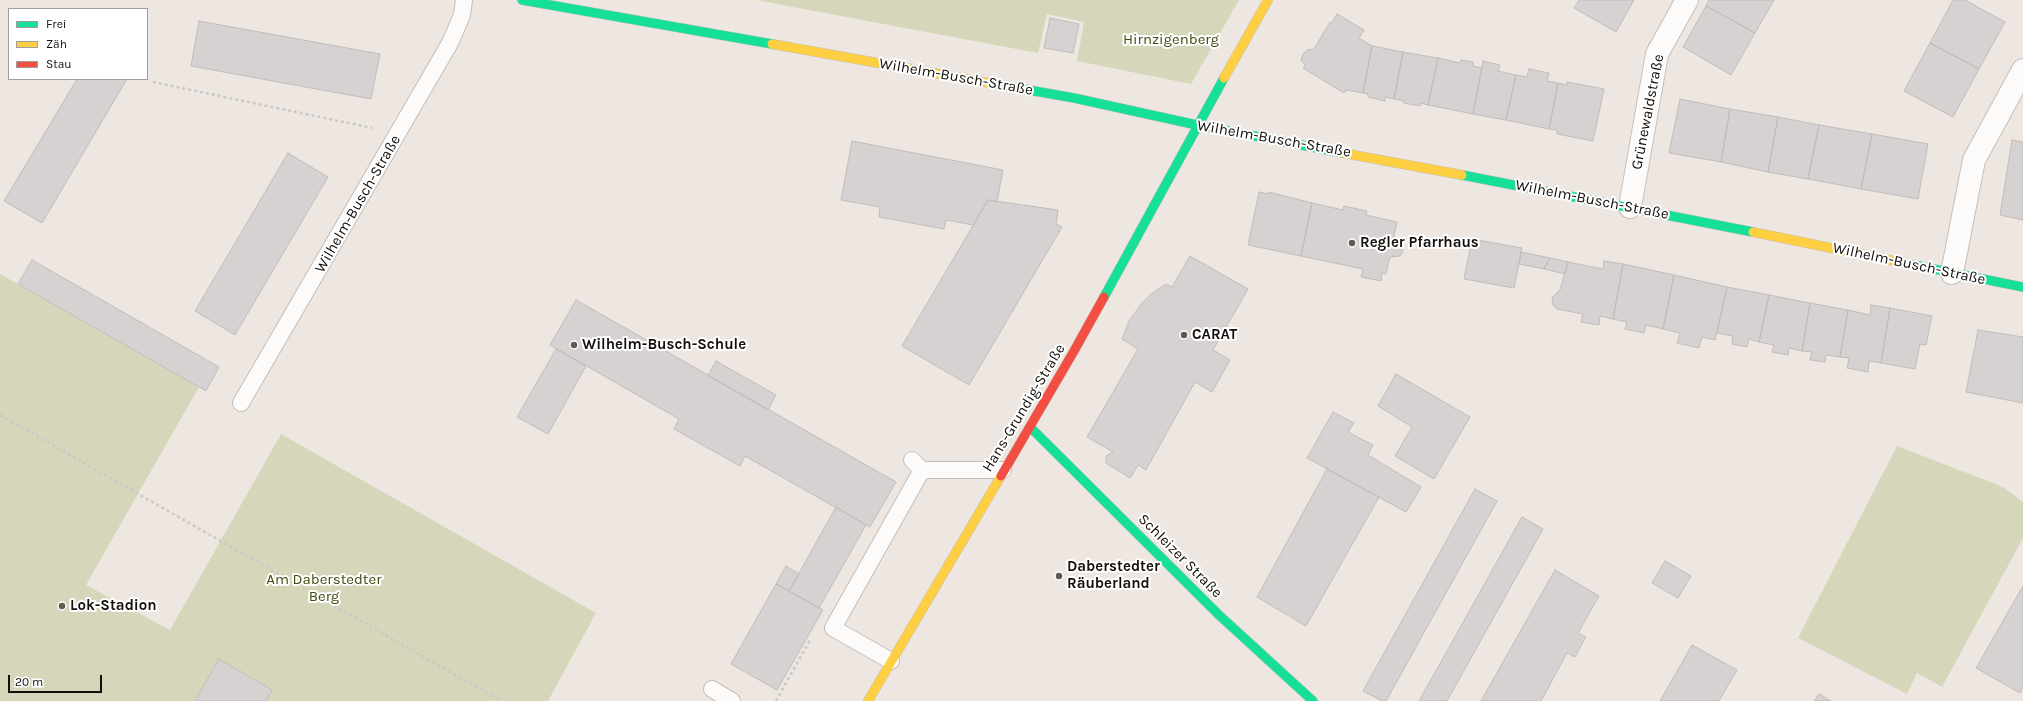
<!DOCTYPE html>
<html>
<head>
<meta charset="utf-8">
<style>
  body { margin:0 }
  #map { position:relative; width:2023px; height:701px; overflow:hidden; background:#eee7e1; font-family:Karla,sans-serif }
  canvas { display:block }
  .legend { position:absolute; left:8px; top:8px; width:140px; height:72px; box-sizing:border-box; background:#fff; border:1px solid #a19f9d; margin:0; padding:5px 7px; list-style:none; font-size:12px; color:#130e0a }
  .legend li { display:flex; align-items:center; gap:8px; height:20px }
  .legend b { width:20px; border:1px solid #a19f9d }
  .scale { position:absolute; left:8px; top:675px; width:94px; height:18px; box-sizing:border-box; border:2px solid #130e0a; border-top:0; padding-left:5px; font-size:12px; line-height:14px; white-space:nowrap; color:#130e0a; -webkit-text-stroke:3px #fff; paint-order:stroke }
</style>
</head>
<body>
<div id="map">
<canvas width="2023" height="701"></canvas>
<ul class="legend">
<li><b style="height:5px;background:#16e098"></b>Frei</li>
<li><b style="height:5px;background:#ffcf43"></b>Zäh</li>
<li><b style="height:5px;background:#f24e42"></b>Stau</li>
</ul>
<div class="scale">20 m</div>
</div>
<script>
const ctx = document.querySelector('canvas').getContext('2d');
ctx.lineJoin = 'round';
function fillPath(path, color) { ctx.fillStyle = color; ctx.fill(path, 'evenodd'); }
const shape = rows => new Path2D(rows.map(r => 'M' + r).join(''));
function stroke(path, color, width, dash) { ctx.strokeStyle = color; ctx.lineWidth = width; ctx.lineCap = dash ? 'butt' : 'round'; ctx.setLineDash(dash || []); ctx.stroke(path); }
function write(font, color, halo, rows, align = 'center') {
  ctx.font = font + ' Karla,sans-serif'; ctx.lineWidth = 4; ctx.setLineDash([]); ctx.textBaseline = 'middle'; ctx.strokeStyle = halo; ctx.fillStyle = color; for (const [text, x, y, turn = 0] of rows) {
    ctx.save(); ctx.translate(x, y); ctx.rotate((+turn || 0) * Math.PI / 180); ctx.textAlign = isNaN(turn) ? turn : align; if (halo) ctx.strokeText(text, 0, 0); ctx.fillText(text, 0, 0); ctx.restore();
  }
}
fillPath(shape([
  [756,0,1239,0,1191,84,1077,61,1084,22,1047,14,1038,53],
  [0,274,199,387,86,585,170,630,281,434,596,613,548,701,0,701],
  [1897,446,2003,487,2023,502,2023,538,1942,687,1917,673,1907,694,1798,638]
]), '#d6d7ba');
const building = shape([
  [1579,0,1634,0,1616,32,1574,8,1579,0],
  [1709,0,1774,0,1755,33,1706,6,1709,0],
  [1953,0,1965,0,2005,22,1979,69,1930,43,1953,0],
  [1706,6,1755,33,1731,75,1683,47,1706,6],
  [1337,14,1364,30,1359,38,1372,46,1363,93,1346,90,1344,93,1303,68,1305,65,1301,60,1303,54,1307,50,1314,49,1330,22,1332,23,1337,14],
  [1050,18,1079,24,1073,53,1044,48,1050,18],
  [199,21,380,54,371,99,191,66,199,21],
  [1930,43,1979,69,1953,117,1904,91,1930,43],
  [1372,46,1403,52,1394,99,1385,97,1385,101,1368,97,1368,94,1363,93,1372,46],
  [1403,52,1438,58,1428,105,1421,103,1420,106,1404,103,1404,101,1394,99,1403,52],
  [1438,58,1460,63,1461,60,1473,62,1473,66,1482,68,1473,114,1428,105,1438,58],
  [1483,61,1500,65,1498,71,1516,75,1506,120,1473,114,1483,61],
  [1529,69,1549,73,1547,81,1558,83,1549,129,1506,120,1516,75,1527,77,1529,69],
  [77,79,127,79,42,223,4,201,77,79],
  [1567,82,1604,89,1593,141,1557,134,1557,130,1549,129,1558,83,1567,85,1567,82],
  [1680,99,1730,109,1721,162,1669,153,1680,99],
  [1730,109,1778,117,1768,172,1721,162,1730,109],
  [1778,117,1819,125,1808,179,1768,172,1778,117],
  [1819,125,1872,134,1861,189,1808,179,1819,125],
  [1872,134,1928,144,1918,199,1861,189,1872,134],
  [2012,140,2023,142,2023,220,2000,215,2012,140],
  [852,141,1003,170,997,202,988,200,973,225,946,220,944,229,879,217,880,207,841,200,852,141],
  [288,153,328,177,235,335,195,311,288,153],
  [1259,192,1269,194,1269,192,1312,203,1301,256,1248,245,1259,192],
  [988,200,1058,210,1056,224,1062,227,969,385,902,346,988,200],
  [1312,203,1343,210,1344,206,1367,211,1366,215,1397,222,1393,240,1398,241,1403,251,1400,256,1390,257,1386,274,1382,273,1381,281,1361,277,1363,269,1301,256,1312,203],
  [1472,239,1522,248,1514,288,1464,279,1472,239],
  [1521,252,1550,258,1544,269,1519,264,1521,252],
  [1190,256,1248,289,1213,350,1230,360,1212,392,1195,382,1146,470,1138,465,1130,478,1106,463,1106,456,1113,452,1087,437,1138,349,1122,339,1129,321,1142,303,1151,294,1166,284,1172,287,1190,256],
  [1550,258,1568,262,1565,274,1544,269,1550,258],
  [32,260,219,367,206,391,18,284,32,260],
  [1604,261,1623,264,1613,319,1600,316,1599,325,1581,322,1583,314,1557,309,1553,305,1552,298,1560,290,1568,262,1603,269,1604,261],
  [1623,264,1674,275,1663,329,1646,325,1644,333,1625,329,1627,322,1613,319,1623,264],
  [1674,275,1727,287,1715,340,1702,337,1699,348,1677,343,1680,333,1663,329,1674,275],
  [1727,287,1769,295,1759,342,1749,339,1747,347,1732,344,1733,336,1717,333,1727,287],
  [1769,295,1810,303,1802,351,1789,348,1788,355,1772,352,1774,345,1759,342,1769,295],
  [576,300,896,482,870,527,745,456,740,466,674,429,679,419,550,345,576,300],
  [1810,303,1848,310,1840,357,1826,355,1825,362,1810,360,1812,352,1802,351,1810,303],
  [1871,305,1890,308,1881,363,1869,361,1868,372,1847,368,1849,358,1840,357,1848,310,1870,315,1871,305],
  [1890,308,1932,316,1926,345,1920,344,1915,369,1881,363,1890,308],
  [1978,330,2023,337,2023,403,1966,392,1978,330],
  [556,349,586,366,548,434,517,417,556,349],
  [716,361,776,395,768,410,708,376,716,361],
  [1396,374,1470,417,1434,479,1395,456,1412,427,1378,406,1396,374],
  [1333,412,1354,423,1348,432,1373,445,1368,455,1421,487,1406,512,1307,458,1333,412],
  [1327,469,1379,497,1306,626,1257,597,1327,469],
  [1475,489,1497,501,1386,701,1382,701,1363,691,1475,489],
  [836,507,866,525,819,608,789,591,836,507],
  [1522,517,1543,529,1447,701,1419,701,1522,517],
  [1665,561,1691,576,1678,598,1652,583,1665,561],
  [786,566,799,574,789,591,776,584,786,566],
  [1555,570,1599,596,1578,633,1586,637,1581,646,1575,657,1567,653,1541,701,1481,701,1555,570],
  [776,584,823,610,777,690,731,664,776,584],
  [2023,586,2023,687,2020,693,1976,668,2023,586],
  [1692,645,1737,670,1719,701,1660,701,1692,645],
  [219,659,272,690,266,701,195,701,219,659],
  [1819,694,1831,701,1814,701,1819,694]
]);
fillPath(building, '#d7d2d2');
stroke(building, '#c0bcbc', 1);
const lane = shape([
  [241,403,450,43,462,15,464,0],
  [912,460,922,470,1003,470],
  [891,661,833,628,922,470],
  [712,689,732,701]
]);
const street = shape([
  [1630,207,1657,54,1687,0],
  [1952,273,1974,160,2023,70]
]);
const fast = shape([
  [522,0,772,44],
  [995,84,1074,98,1197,125,1343,153],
  [1462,175,1753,232],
  [1909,264,2023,287],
  [1104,297,1224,78],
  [1030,427,1219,615,1313,701]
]);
const slow = shape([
  [772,44,995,84],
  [1224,78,1268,0],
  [1343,153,1462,175],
  [1753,232,1909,264],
  [868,701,1001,476]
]);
const jam = shape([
  [1001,476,1074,351,1104,297]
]);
stroke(lane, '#c4beba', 18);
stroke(street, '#c4beba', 24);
stroke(fast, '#c4beba', 10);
stroke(slow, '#c4beba', 10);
stroke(jam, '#c4beba', 10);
stroke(shape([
  [153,82,372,128],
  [0,415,501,701],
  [776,701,811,638]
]), '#cac9c7', 2.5, [3, 3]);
stroke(lane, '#fcfbfa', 16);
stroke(street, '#fcfbfa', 22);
stroke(fast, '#16e098', 9);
stroke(slow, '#ffcf43', 9);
stroke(jam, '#f24e42', 9);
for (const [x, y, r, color] of [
  [1352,243,4,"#605a55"],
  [1184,335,4,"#605a55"],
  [574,345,4,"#605a55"],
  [1059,576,4,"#605a55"],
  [62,606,4,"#605a55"]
]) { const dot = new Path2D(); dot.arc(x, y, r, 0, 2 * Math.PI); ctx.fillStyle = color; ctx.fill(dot); stroke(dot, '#fff', 1.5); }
write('15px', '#444b0f', '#fff', [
  ["Hirnzigenberg",1171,40],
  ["Am Daberstedter",324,580],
  ["Berg",324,597]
]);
write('15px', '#130e0a', '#fff', [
  ["Wilhelm-Busch-Straße",956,77,10],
  ["Grünewaldstraße",1648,112,-79],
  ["Wilhelm-Busch-Straße",1274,139,10],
  ["Wilhelm-Busch-Straße",1592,200,11],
  ["Wilhelm-Busch-Straße",358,204,-60],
  ["Wilhelm-Busch-Straße",1909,264,12],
  ["Hans-Grundig-Straße",1024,408,-59],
  ["Schleizer Straße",1180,556,45]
]);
write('bold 15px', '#130e0a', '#fff', [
  ["Regler Pfarrhaus",1360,243],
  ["CARAT",1192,335],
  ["Wilhelm-Busch-Schule",582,345],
  ["Daberstedter",1067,567],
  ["Räuberland",1067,584],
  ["Lok-Stadion",70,606]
], 'left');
</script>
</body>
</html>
